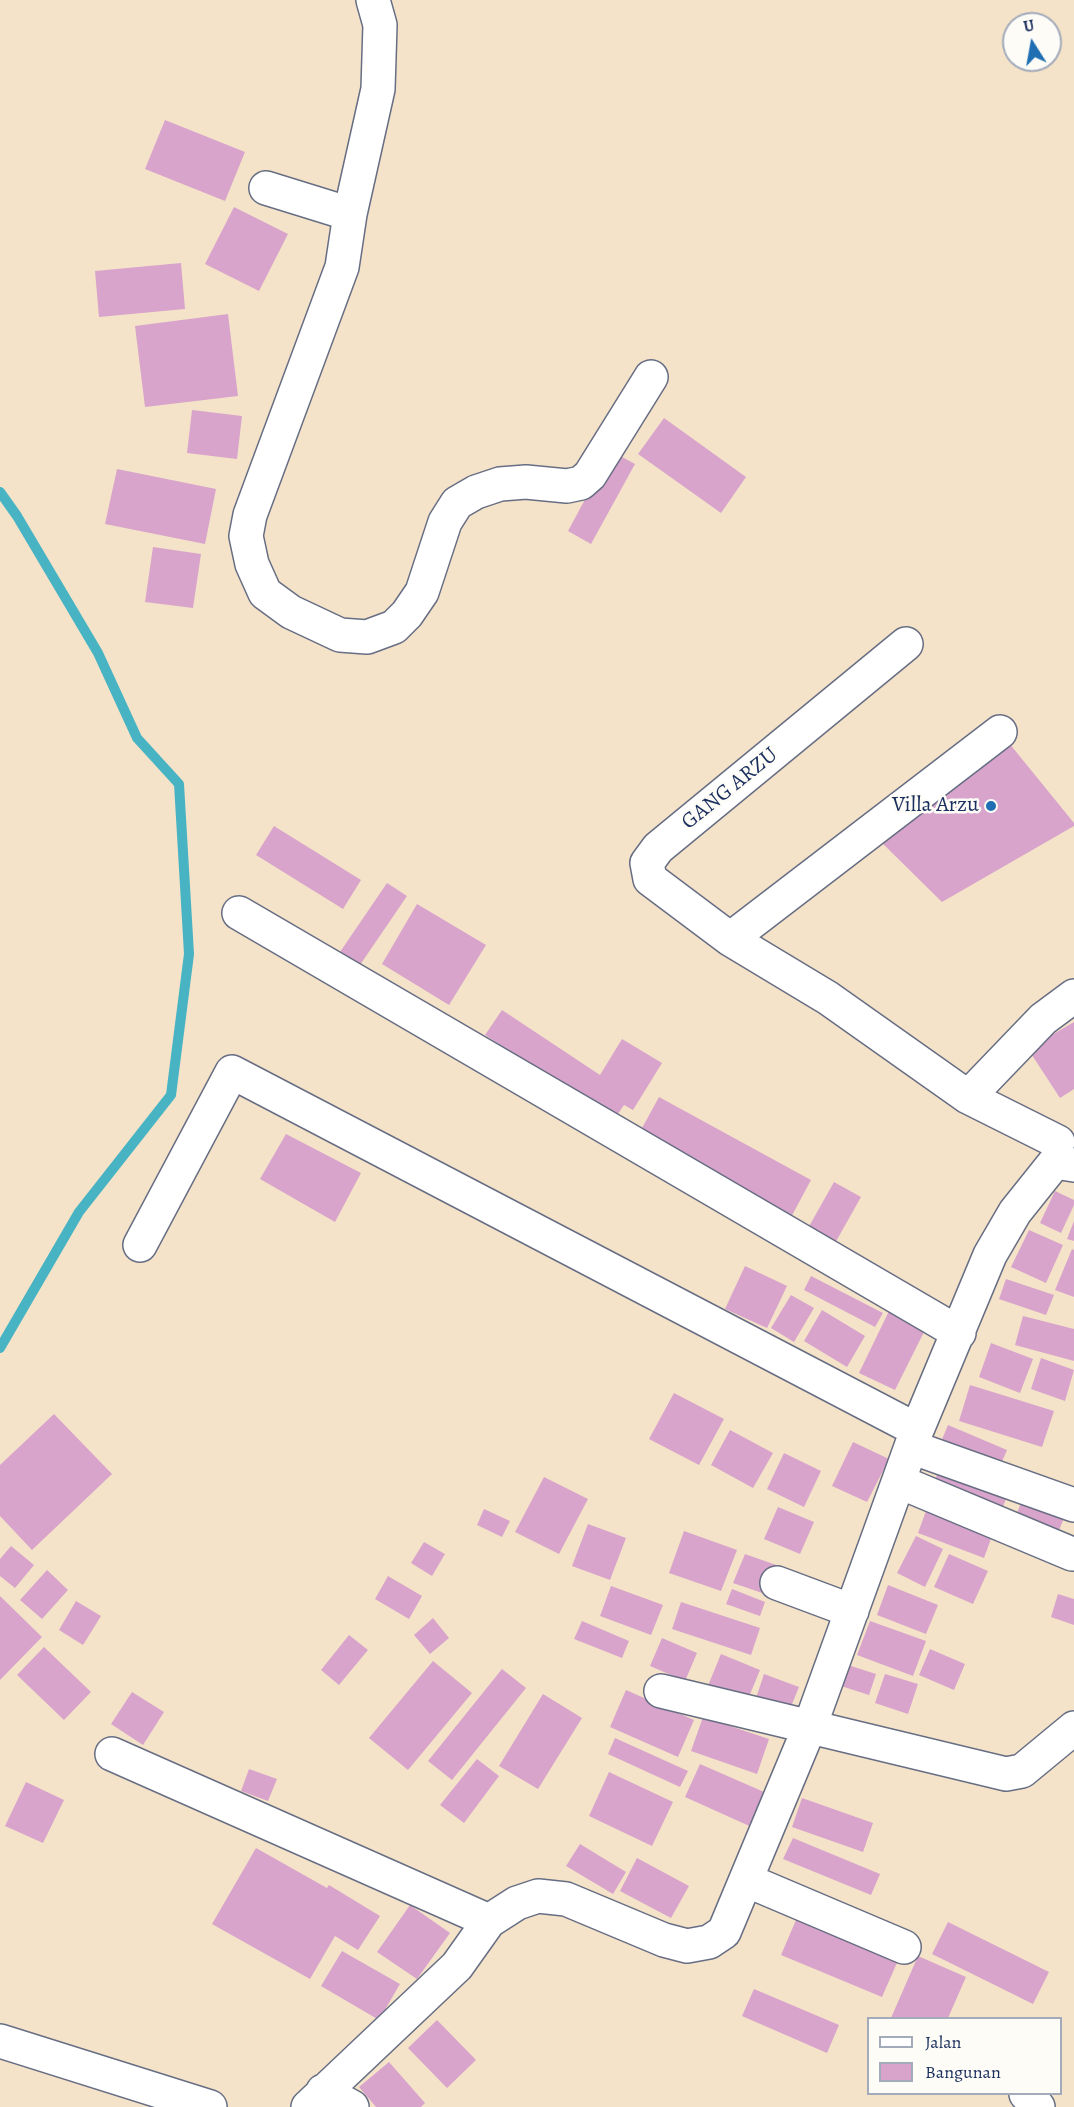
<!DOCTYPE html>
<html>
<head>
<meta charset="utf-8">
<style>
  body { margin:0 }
  #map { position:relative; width:1074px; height:2107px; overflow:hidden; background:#f4e3c9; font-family:Alegreya,serif }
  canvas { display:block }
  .legend { position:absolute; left:867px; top:2017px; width:195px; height:78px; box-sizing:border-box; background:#fdfcf7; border:2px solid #a3aaba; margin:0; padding:8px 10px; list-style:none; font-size:18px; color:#1b2f5e }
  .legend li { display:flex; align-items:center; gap:12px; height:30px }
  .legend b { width:30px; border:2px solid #a3aaba }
  .north { position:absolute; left:1002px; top:12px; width:60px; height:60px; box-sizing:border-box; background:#fdfcf7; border:2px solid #a3aaba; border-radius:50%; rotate:349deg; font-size:16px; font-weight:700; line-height:24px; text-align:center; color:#1b2f5e }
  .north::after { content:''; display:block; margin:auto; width:21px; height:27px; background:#1f6fb2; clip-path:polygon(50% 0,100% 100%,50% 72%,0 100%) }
</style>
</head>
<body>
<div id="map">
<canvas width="1074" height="2107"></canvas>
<ul class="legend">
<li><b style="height:8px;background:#fff"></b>Jalan</li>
<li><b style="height:16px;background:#d8a4cb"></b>Bangunan</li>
</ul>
<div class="north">U</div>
</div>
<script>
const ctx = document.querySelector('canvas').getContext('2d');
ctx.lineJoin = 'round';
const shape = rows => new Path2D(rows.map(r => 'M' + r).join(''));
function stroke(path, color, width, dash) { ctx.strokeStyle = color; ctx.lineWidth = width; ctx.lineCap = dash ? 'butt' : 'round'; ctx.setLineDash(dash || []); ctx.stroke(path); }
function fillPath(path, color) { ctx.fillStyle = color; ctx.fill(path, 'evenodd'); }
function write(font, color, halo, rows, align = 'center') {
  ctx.font = font + ' Alegreya,serif'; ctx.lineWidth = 5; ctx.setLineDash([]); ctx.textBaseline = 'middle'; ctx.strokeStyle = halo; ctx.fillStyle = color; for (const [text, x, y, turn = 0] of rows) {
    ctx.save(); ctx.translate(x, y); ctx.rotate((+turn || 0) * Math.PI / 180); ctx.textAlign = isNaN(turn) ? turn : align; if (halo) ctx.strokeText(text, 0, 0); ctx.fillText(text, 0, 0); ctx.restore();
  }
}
stroke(shape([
  [0,492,17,516,98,653,137,738,179,784,189,954,171,1095,79,1212,0,1348]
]), '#47b3c3', 10);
fillPath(shape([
  [165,120,245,152,225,201,145,169],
  [234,207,288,234,259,291,205,264],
  [181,263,185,309,99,317,95,271],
  [228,314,238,396,145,407,135,326],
  [192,410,242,416,237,459,187,453],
  [664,418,746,477,721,513,638,454],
  [611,451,635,464,591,544,568,531],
  [117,469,216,489,205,544,105,524],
  [153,547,201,554,193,608,145,602],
  [1000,732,1074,823,1074,826,942,902,878,839],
  [274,826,361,880,343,909,256,855],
  [387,883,407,896,360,965,340,952],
  [417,904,486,945,449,1005,382,964],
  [502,1010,600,1075,622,1039,662,1063,633,1110,624,1105,614,1120,485,1035],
  [1074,1022,1074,1089,1060,1098,1028,1049],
  [659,1097,811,1180,789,1221,636,1139],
  [286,1134,361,1173,335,1222,260,1179],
  [834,1182,861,1197,834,1245,807,1230],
  [1055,1191,1074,1200,1074,1205,1061,1233,1040,1223],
  [1074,1221,1074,1241,1067,1239],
  [1029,1230,1063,1245,1046,1283,1011,1267],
  [1072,1249,1074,1250,1074,1297,1055,1290],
  [745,1266,787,1286,767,1328,725,1309],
  [811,1276,883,1313,875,1327,804,1290],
  [1006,1279,1054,1295,1046,1315,999,1299],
  [791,1295,814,1308,794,1342,771,1328],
  [822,1310,865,1336,847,1367,804,1341],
  [889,1311,926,1328,895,1390,859,1373],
  [1023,1316,1074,1329,1074,1361,1015,1345],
  [991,1343,1033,1359,1020,1393,979,1377],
  [1041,1358,1074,1370,1065,1401,1031,1389],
  [970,1385,1054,1411,1042,1447,959,1421],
  [674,1393,724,1419,699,1465,649,1439],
  [54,1414,112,1474,32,1550,0,1516,0,1465],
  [948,1425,1007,1450,997,1473,938,1449],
  [730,1430,773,1453,753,1488,711,1465],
  [853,1442,889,1459,867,1502,832,1486],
  [784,1453,821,1471,804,1507,767,1489],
  [942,1461,1011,1486,999,1517,931,1491],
  [544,1477,588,1499,559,1554,515,1532],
  [1026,1490,1069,1506,1055,1540,1013,1523],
  [778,1507,814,1522,800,1554,764,1539],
  [484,1509,510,1521,502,1537,477,1525],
  [926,1511,992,1536,984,1558,918,1533],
  [588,1524,626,1538,610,1580,572,1566],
  [684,1531,737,1550,721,1591,669,1573],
  [916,1536,943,1549,925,1587,897,1573],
  [424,1542,445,1554,432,1576,411,1563],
  [11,1546,34,1565,15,1588,0,1576,0,1559],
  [745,1554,779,1566,768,1595,733,1583],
  [949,1554,988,1571,973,1604,934,1587],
  [47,1570,68,1590,42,1619,20,1600],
  [388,1576,422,1596,409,1619,375,1599],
  [888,1585,938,1605,926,1634,877,1615],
  [611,1586,663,1605,651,1635,600,1616],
  [732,1589,765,1602,760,1616,726,1604],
  [1058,1594,1074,1599,1074,1625,1051,1617],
  [0,1596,42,1637,0,1680],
  [76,1601,101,1616,83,1645,59,1630],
  [681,1602,760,1628,751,1655,672,1629],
  [433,1618,449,1638,430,1654,414,1635],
  [582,1621,629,1641,622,1658,574,1639],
  [870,1621,926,1641,913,1676,857,1655],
  [349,1635,368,1650,339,1685,321,1670],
  [662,1638,697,1653,685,1681,650,1666],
  [44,1647,91,1692,64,1720,17,1675],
  [930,1649,965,1664,954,1690,919,1675],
  [721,1654,760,1670,746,1704,707,1688],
  [433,1661,472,1693,408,1770,369,1738],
  [848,1665,876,1674,869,1695,841,1686],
  [502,1669,526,1688,452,1780,428,1761],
  [764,1674,799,1687,788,1714,755,1701],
  [885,1674,918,1684,908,1714,875,1703],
  [626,1690,694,1720,678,1757,610,1727],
  [132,1692,164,1712,143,1745,111,1724],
  [543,1694,582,1718,538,1789,499,1766],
  [703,1717,769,1739,757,1774,691,1751],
  [615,1738,688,1771,680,1787,608,1754],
  [477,1759,499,1776,464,1823,440,1805],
  [700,1764,771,1795,756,1829,685,1797],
  [249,1769,277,1779,268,1801,241,1791],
  [609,1772,673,1802,652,1846,589,1816],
  [26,1782,64,1800,43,1843,5,1826],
  [802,1798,873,1823,863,1852,792,1827],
  [793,1838,880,1874,871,1895,783,1859],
  [580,1844,626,1872,613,1894,566,1866],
  [256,1848,327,1888,329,1885,380,1916,358,1950,335,1936,310,1979,212,1924],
  [637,1858,689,1886,671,1918,620,1891],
  [410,1905,450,1933,417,1979,377,1952],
  [799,1913,900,1956,882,1997,781,1955],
  [948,1922,1049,1972,1033,2004,932,1954],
  [342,1951,400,1984,379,2020,321,1986],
  [918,1956,966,1977,948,2018,891,2018],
  [754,1989,839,2025,827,2053,742,2016],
  [437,2020,476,2060,447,2088,408,2048],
  [389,2062,425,2103,421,2107,376,2107,359,2087]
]), '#d8a4cb');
const minor = shape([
  [373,0,380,25,378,89,350,214,342,267,250,515,246,536,252,564,265,593,291,612,340,635,367,637,394,627,407,614,422,592,445,522,457,503,476,492,500,484,526,482,567,486,581,483,590,475,651,377],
  [266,188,350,214],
  [906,644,658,848,647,863,650,879,730,939,828,998,968,1097,1058,1142],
  [239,913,959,1333],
  [730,939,1000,732],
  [968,1097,1043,1019,1074,996],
  [140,1245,232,1072,917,1430],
  [911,1447,1074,1505],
  [900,1482,1072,1554],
  [777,1583,852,1611],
  [661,1691,1006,1774,1022,1771,1074,1728],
  [112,1754,489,1921],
  [746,1880,904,1947],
  [0,2041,210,2107],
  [323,2091,352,2107],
  [1026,2094,1038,2107],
  [308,2107,457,1966,489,1921,517,1903,538,1896,566,1899,664,1940,687,1946,709,1942,724,1932,810,1726,917,1430,990,1255,1015,1212,1055,1162,1074,1165]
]);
stroke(minor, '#676e83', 36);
stroke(minor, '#fff', 33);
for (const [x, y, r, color] of [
  [991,806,6,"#1f6fb2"]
]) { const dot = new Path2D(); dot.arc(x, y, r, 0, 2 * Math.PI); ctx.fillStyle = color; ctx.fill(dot); stroke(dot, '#fdfcf7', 2); }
write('22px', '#1b2f5e', '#fdfcf7', [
  ["GANG ARZU",730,789,-39]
]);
write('22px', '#1b2f5e', '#fdfcf7', [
  ["Villa Arzu",979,806]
], 'right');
</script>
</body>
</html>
